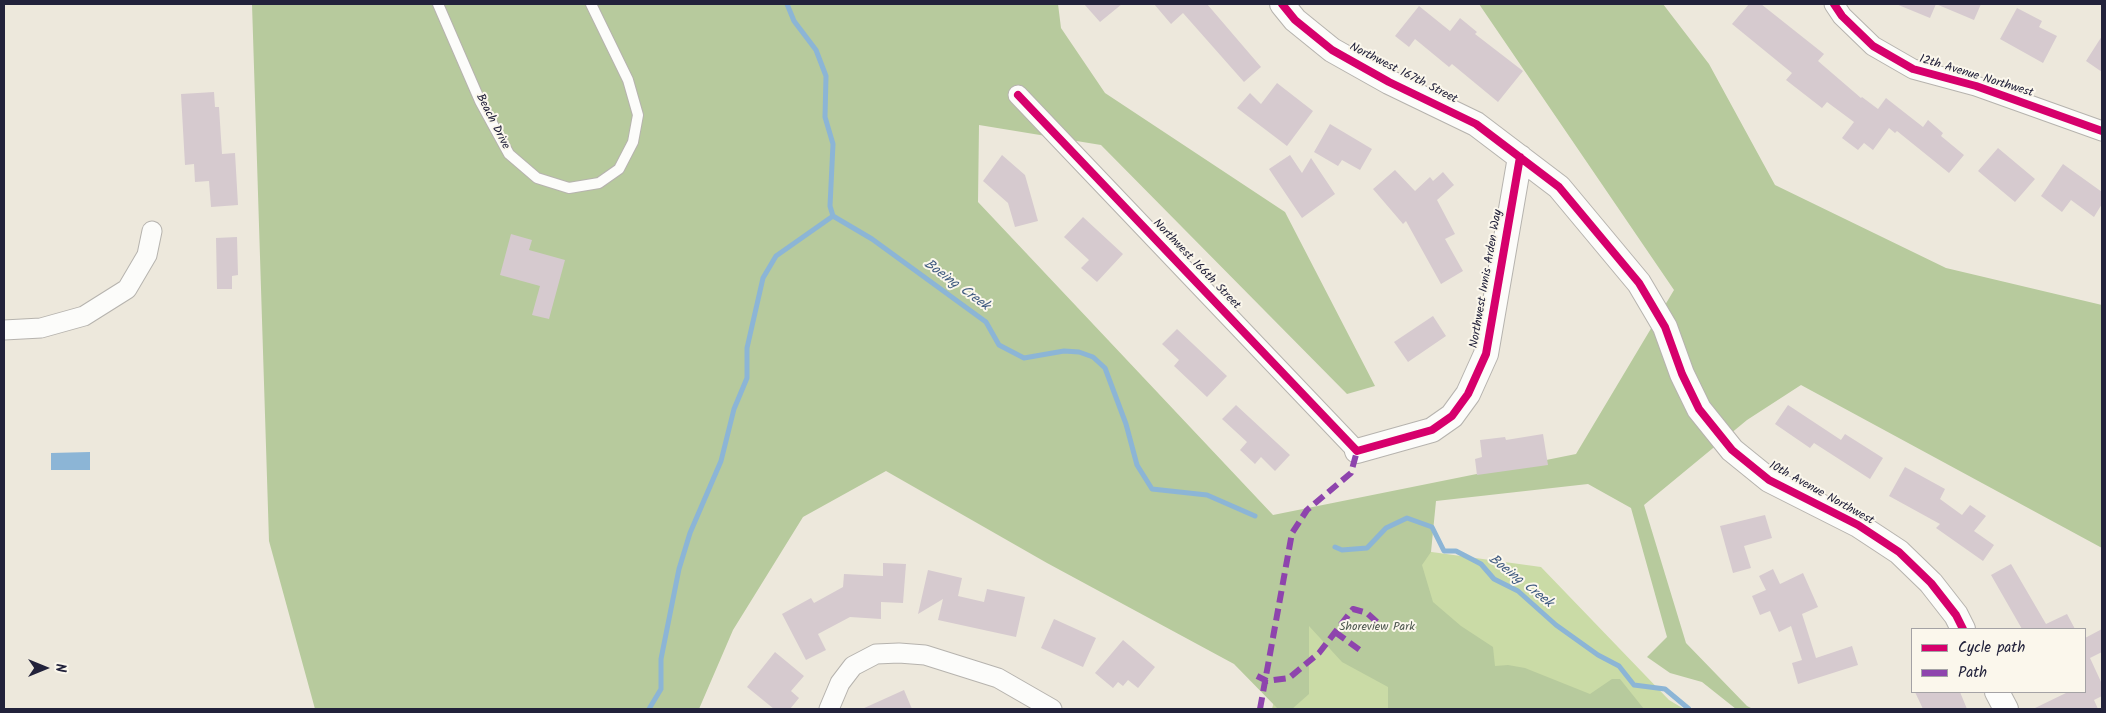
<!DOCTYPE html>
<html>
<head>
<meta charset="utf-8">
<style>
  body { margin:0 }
  #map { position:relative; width:2106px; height:713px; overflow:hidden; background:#ede8dc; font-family:Kalam,sans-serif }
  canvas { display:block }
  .frame { position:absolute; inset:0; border:5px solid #22223b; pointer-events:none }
  .legend { position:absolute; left:1911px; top:628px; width:175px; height:65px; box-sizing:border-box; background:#fbf7ec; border:1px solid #a4a2a5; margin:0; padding:6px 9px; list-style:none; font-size:15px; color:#22223b }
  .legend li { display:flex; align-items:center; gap:10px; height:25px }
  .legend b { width:25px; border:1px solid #a4a2a5 }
  .north { position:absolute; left:20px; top:643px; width:50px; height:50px; -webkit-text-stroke:4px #fbf7ec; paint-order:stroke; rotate:90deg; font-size:14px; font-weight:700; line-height:20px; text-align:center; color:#22223b }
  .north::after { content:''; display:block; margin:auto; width:18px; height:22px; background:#22223b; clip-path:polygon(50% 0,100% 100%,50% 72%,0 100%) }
</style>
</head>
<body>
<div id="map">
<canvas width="2106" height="713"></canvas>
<div class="frame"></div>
<ul class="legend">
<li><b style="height:6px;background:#d6006c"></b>Cycle path</li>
<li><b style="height:6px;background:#8e44ad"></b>Path</li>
</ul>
<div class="north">N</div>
</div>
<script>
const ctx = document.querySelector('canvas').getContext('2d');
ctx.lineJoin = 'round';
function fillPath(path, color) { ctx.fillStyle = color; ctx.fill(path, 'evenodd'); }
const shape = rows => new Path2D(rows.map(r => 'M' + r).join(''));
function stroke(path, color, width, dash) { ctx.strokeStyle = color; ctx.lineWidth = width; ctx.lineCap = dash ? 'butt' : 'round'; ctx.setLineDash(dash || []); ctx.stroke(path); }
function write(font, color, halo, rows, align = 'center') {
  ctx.font = font + ' Kalam,sans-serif'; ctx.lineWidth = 4; ctx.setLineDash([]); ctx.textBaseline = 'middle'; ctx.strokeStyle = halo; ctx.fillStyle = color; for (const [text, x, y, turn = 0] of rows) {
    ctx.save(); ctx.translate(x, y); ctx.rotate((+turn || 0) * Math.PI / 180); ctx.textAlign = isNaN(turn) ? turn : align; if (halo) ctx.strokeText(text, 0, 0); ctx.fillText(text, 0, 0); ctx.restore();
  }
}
fillPath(shape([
  [1315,536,1541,567,1669,700,1684,709,1272,709]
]), '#cadba6');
fillPath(shape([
  [252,4,1058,4,1061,28,1105,93,1285,212,1375,386,1347,394,1101,145,979,125,978,202,1273,515,1576,454,1674,290,1479,4,1663,4,1709,64,1775,185,1946,268,2102,305,2102,548,1801,385,1747,420,1644,505,1686,643,1747,706,1753,709,1736,709,1702,682,1670,673,1647,657,1667,637,1631,508,1588,484,1436,501,1431,552,1422,565,1433,602,1461,626,1493,647,1495,666,1508,665,1525,668,1590,694,1612,679,1620,679,1644,709,1388,709,1388,687,1342,662,1309,626,1309,694,1292,709,1278,709,1234,664,1047,563,886,471,803,517,733,630,699,709,315,709,269,541]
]), '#b7ca9d');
fillPath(shape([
  [90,452,90,470,51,470,51,453]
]), '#8cb5d6');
stroke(shape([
  [787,4,794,21,816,50,826,76,825,117,833,144,830,206,833,216,872,239,986,322,999,345,1024,358,1064,351,1079,352,1093,357,1105,368,1126,424,1137,465,1152,489,1207,495,1255,516],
  [1335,547,1342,550,1367,548,1386,528,1407,518,1432,527,1444,551,1456,551,1481,564,1494,579,1518,591,1556,625,1598,655,1619,666,1634,685,1665,689,1689,709],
  [649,709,661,689,661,659,679,569,690,533,721,461,734,409,747,378,747,348,763,278,776,256,833,216]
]), '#8cb5d6', 5);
fillPath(shape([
  [1084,4,1122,4,1100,22],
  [1154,4,1207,4,1261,67,1244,82,1183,13,1171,24],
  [1749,4,1761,4,1824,54,1818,61,1861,98,1862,97,1878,109,1886,98,1923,127,1928,120,1943,133,1941,136,1964,155,1949,173,1897,131,1895,133,1889,128,1873,150,1864,143,1858,150,1842,138,1854,122,1827,102,1822,108,1786,80,1792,73,1732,24],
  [1896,4,1936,4,1930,18],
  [1936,4,1981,4,1974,20],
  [1419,6,1450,31,1460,18,1477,32,1475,34,1523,71,1498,102,1452,64,1449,67,1415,39,1409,47,1395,36],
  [2017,8,2042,21,2039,27,2057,36,2043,63,2000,39],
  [2102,36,2102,72,2086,61],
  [1277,83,1313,111,1287,146,1237,108,1250,93,1261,104],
  [214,92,215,107,219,107,222,154,235,153,238,205,211,207,209,181,195,182,194,164,185,165,181,94],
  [1330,124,1372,149,1360,170,1342,160,1338,166,1314,152],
  [1998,148,2035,179,2015,202,1978,171],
  [1002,155,1025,175,1038,221,1015,227,1008,203,983,181],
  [1290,155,1302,173,1311,158,1335,194,1302,218,1269,169],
  [2063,164,2102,192,2102,204,2094,217,2071,200,2062,212,2041,196],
  [1395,170,1415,191,1430,177,1433,181,1443,172,1454,185,1437,200,1455,234,1445,239,1463,271,1441,284,1406,221,1403,224,1373,189],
  [1083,217,1123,254,1097,282,1081,268,1089,260,1064,237],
  [511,234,532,240,529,250,565,260,549,319,532,315,540,286,500,275],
  [237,237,238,275,232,276,232,289,217,289,216,238],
  [1433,316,1446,336,1408,362,1394,342],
  [1177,329,1227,376,1207,397,1174,366,1179,360,1162,344],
  [1236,405,1290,455,1275,471,1261,457,1255,464,1240,450,1247,442,1222,419],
  [1788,405,1841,440,1845,434,1883,458,1870,479,1814,443,1810,448,1775,424],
  [1543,434,1548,465,1477,475,1475,459,1482,457,1480,440,1505,437,1506,440],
  [1905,467,1945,489,1940,499,1962,515,1970,505,1986,516,1974,531,1994,545,1983,561,1936,528,1940,524,1889,496],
  [1765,515,1772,538,1744,546,1751,568,1733,573,1720,526],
  [883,563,906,564,903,603,881,602,881,619,850,617,818,634,826,650,806,660,782,614,811,598,814,603,843,587,844,574,883,576],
  [2011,564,2046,624,2067,614,2075,629,2022,629,1991,575],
  [1773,569,1780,584,1803,573,1818,607,1802,614,1816,658,1852,646,1858,665,1798,684,1792,663,1802,660,1791,626,1779,632,1770,611,1760,615,1752,596,1766,590,1759,576],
  [928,570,962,578,958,596,984,602,987,589,1025,597,1016,637,938,620,943,599,918,614],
  [1054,619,1096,638,1083,667,1041,648],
  [2102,629,2102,652,2090,658,2102,684,2102,696,2094,700,2098,709,2033,709,2068,692,2085,692,2085,638],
  [1123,640,1155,667,1138,688,1128,680,1123,686,1118,682,1113,688,1095,673],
  [775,652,804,676,791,691,799,698,790,709,774,709,747,687],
  [904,690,912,709,862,709],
  [1915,692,1960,692,1967,709,1923,709]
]), '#d6cacf');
const service = shape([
  [438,4,480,101,509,154,537,178,569,188,599,183,619,169,633,142,638,115,628,80,591,4]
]);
const minor = shape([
  [1834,4,1842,16,1873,46,1913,69,1976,86,2102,131],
  [1018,95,1357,451],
  [4,330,41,328,84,316,127,289,147,255,152,231],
  [829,709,840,683,853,666,876,654,899,653,925,655,998,678,1052,709]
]);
const tertiary = shape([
  [1282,4,1295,20,1332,50,1389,82,1476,124,1559,187,1639,283,1665,327,1682,374,1699,409,1732,450,1769,480,1858,525,1899,552,1931,583,1956,615,1963,629],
  [1357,451,1432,430,1452,416,1468,394,1486,354,1520,157],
  [1997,692,2006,709]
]);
stroke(service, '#b6b3ae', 12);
stroke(minor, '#b6b3ae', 21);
stroke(tertiary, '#b6b3ae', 26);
stroke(service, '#fcfcfa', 10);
stroke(minor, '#fcfcfa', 19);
stroke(tertiary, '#fcfcfa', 24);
stroke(shape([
  [1335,632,1364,653],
  [1257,676,1267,681,1289,678,1319,653,1353,609,1367,613,1379,624],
  [1260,709,1292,533,1307,510,1351,473,1357,451]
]), '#8e44ad', 6, [12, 6]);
stroke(shape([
  [1282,4,1295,20,1332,50,1389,82,1476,124,1559,187,1639,283,1665,327,1682,374,1699,409,1732,450,1769,480,1858,525,1899,552,1931,583,1956,615,1963,629],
  [1834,4,1842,16,1873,46,1913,69,1976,86,2102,131],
  [1018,95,1357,451,1432,430,1452,416,1468,394,1486,354,1520,157]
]), '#d6006c', 8);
write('12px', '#22223b', '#fbf7ec', [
  ["Northwest 167th Street",1403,74,27],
  ["12th Avenue Northwest",1976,77,17],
  ["Beach Drive",492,122,63],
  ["Northwest 166th Street",1196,265,46],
  ["Northwest Innis Arden Way",1487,279,-80],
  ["10th Avenue Northwest",1821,494,29]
]);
write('12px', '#4c564e', '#fbf7ec', [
  ["Shoreview Park",1377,628]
]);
write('italic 14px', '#3f5a80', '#fbf7ec', [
  ["Boeing Creek",956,286,36],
  ["Boeing Creek",1520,582,38]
]);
</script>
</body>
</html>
